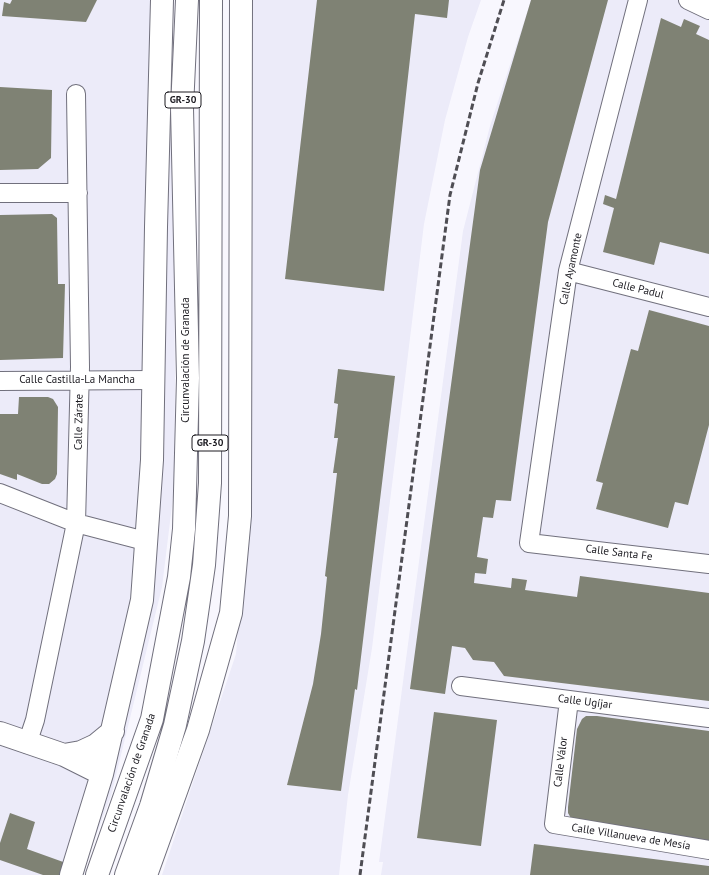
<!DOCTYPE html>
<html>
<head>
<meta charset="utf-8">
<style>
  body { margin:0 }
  canvas { display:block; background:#f8f7fe }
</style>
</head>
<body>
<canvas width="709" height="875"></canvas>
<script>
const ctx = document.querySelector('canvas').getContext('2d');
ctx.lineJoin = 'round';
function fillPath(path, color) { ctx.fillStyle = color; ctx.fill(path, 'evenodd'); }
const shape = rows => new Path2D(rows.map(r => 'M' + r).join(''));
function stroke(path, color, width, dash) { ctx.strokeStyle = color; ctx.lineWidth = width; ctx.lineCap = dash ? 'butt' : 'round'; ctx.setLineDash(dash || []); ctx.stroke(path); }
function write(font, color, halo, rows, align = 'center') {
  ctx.font = font + ' "PT Sans",sans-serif'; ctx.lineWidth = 3.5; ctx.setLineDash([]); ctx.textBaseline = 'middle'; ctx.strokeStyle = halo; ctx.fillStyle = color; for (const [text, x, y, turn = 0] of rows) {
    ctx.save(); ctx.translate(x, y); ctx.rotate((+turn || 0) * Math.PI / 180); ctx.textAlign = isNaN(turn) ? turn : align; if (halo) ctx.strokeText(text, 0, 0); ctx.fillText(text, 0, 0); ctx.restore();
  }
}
fillPath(shape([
  [0,0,171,0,175,381,174,489,162,587,111,796,81,875,0,875],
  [250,0,481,0,468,37,445,120,424,224,372,648,348,795,339,875,162,875,236,654,245,542],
  [531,0,709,0,709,875,381,875,383,862,379,862,463,231,490,126]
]), '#ecebf9');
fillPath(shape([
  [12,0,97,0,86,22,2,16,4,2,10,4],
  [317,0,449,0,447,18,415,14,384,291,285,279],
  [531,0,608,0,548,222,511,501,496,500,493,518,483,517,477,557,488,559,486,574,475,573,474,583,511,588,512,578,527,580,525,590,577,597,580,576,709,593,709,701,504,676,494,662,473,660,465,648,452,646,445,694,410,689,480,170],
  [661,18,681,27,684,19,700,26,696,34,709,40,709,254,660,242,654,265,603,252,614,208,603,204,605,195,616,199],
  [0,87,52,90,51,158,38,169,0,170],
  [52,214,57,218,58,284,65,284,63,358,0,360,0,215],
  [649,310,709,326,709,425,688,505,675,502,668,528,596,509,603,483,596,481,631,349,638,351],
  [338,369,395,376,357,690,355,689,341,791,287,785,313,684,321,634,327,577,325,576,337,473,333,473,338,438,334,438,338,404,334,403],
  [19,397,48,397,53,399,58,407,57,474,55,479,49,484,42,484,17,474,17,480,0,474,0,414,18,414],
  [434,712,497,720,481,846,417,838],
  [586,716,597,716,709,731,709,841,572,820,568,813,568,807,577,729,582,719],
  [10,813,35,822,27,849,66,863,61,875,43,875,0,860,0,843],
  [534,844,709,866,709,875,530,875]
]), '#7f8274');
const street = shape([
  [638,0,568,271,529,543,709,564],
  [688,0,709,10],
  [0,193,78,193],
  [568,271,709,307],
  [0,381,153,380],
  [0,493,76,523,145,541],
  [461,686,709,718],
  [569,700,554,824,709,850],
  [27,744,35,720,76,523,80,367,76,94]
]);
const secondary = shape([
  [0,733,64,755,102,774],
  [64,755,81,752,96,745,113,731],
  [71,875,102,774,142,600,152,460,156,227,162,0],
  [146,875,198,730,231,613,240,516,241,0]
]);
const highway = shape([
  [97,875,152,719,179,577,184,529,188,378,182,108,187,0],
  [126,875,151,806,175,725,193,641,204,565,210,483,211,0]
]);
stroke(street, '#71707d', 20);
stroke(secondary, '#71707d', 24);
stroke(highway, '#71707d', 24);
stroke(street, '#fff', 18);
stroke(secondary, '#fff', 22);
stroke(highway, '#fff', 22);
stroke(shape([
  [360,875,450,195,478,83,504,0]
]), '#4f4e54', 3, [6, 3]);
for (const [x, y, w] of [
  [183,100,36],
  [210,443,36]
]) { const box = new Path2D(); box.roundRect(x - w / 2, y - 8, w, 16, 3); ctx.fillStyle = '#fff'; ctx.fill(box); stroke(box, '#1c1b21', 1); }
write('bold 10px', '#1c1b21', null, [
  ["GR-30",183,100],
  ["GR-30",210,443]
]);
write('11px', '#1c1b21', '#fff', [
  ["Calle Ayamonte",571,269,-78],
  ["Calle Padul",638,289,14],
  ["Circunvalación de Granada",186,360,-90],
  ["Calle Castilla-La Mancha",77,380],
  ["Calle Zárate",79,422,-89],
  ["Calle Santa Fe",619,553,7],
  ["Calle Ugíjar",585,702,7],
  ["Calle Válor",561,762,-83],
  ["Circunvalación de Granada",132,773,-71],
  ["Calle Villanueva de Mesía",631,837,9]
]);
</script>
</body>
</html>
